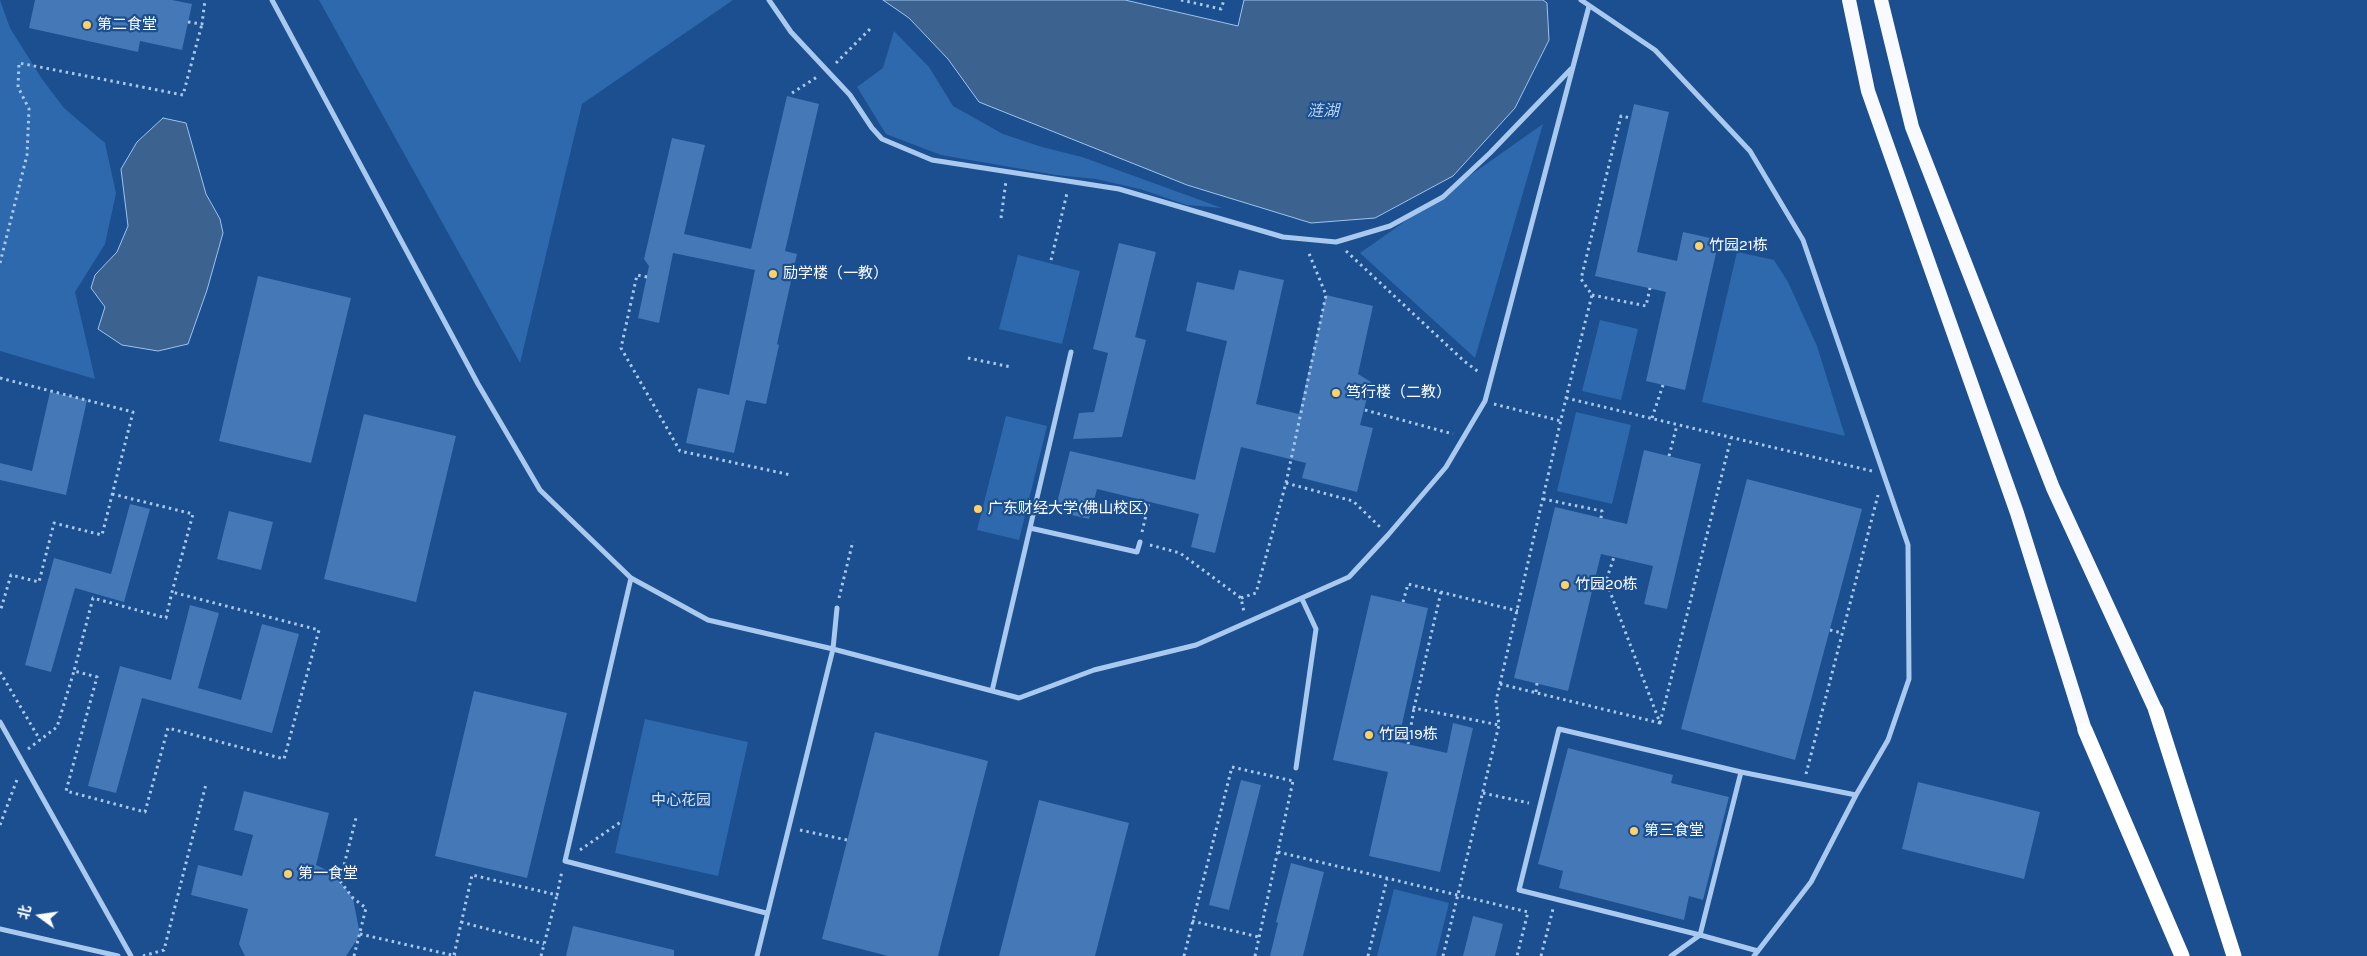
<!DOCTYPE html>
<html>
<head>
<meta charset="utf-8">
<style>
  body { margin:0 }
  #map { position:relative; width:2367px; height:956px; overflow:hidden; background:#1b4f8f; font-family:Karla,"Noto Sans SC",sans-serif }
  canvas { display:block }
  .north { position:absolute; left:15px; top:891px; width:50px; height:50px; -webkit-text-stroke:4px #1b4f8f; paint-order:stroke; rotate:284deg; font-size:14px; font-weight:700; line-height:20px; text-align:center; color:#fff }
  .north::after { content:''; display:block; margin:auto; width:18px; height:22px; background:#fff; clip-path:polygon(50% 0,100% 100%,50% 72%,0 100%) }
</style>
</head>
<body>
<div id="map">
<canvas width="2367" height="956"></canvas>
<div class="north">北</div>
</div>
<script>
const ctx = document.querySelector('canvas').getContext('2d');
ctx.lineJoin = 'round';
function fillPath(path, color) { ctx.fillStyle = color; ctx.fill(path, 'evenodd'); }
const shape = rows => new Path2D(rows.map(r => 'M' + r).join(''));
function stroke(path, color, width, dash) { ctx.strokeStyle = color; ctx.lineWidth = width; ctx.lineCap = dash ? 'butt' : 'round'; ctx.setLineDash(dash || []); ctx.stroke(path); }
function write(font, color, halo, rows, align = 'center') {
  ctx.font = font + ' Karla,"Noto Sans SC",sans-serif'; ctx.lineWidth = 4.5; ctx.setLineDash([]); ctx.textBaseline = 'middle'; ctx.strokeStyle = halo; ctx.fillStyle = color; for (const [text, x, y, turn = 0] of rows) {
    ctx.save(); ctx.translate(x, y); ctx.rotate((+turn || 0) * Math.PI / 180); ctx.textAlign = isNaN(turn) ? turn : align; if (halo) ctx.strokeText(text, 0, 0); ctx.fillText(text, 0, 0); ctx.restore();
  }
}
fillPath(shape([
  [0,0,10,28,42,79,64,108,105,143,116,193,105,244,75,292,95,379,0,351],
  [319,0,733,0,582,104,520,363],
  [894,31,929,67,953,106,1003,134,1042,147,1082,157,1222,208,1187,205,1140,189,1096,179,1056,175,941,155,886,134,857,87,883,68],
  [1543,124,1475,358,1360,253],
  [1737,252,1774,260,1788,282,1817,346,1845,436,1702,402],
  [1018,255,1080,271,1062,344,999,329],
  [1600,320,1638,329,1621,400,1582,391],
  [1576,412,1631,425,1612,504,1557,491],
  [1006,416,1047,426,1019,540,977,530],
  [645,719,748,742,718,876,615,853],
  [1394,889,1449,903,1436,956,1377,956]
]), '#2e69ad');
const water = shape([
  [883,0,1125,0,1238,26,1244,0,1543,0,1547,3,1549,40,1515,108,1453,176,1375,218,1311,223,1187,185,979,102,948,59,909,18,883,0],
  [163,118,186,123,206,194,220,219,223,233,207,290,188,344,158,351,122,345,98,329,105,307,91,288,95,275,117,252,128,226,121,169,137,142,163,118]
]);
fillPath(water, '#3c6290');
stroke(water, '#9cc4f0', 1);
fillPath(shape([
  [35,0,172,0,192,4,182,50,140,41,138,52,29,28],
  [787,96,819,104,785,251,797,254,777,344,779,345,766,404,746,400,734,453,686,443,698,388,729,395,755,270,673,253,659,323,638,318,649,266,644,259,672,138,705,145,684,234,751,249],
  [1634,104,1669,112,1637,252,1677,261,1683,232,1719,240,1685,390,1646,381,1666,292,1595,276],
  [1119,243,1156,252,1135,337,1146,340,1122,437,1073,439,1079,413,1094,412,1108,353,1093,349],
  [1239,270,1284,280,1256,404,1299,414,1326,295,1373,306,1358,374,1371,382,1360,425,1373,428,1357,492,1302,478,1306,463,1241,447,1215,553,1191,547,1199,514,1097,489,1089,519,1055,511,1070,451,1195,480,1227,341,1186,331,1197,282,1234,290],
  [258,276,351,298,311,463,219,441],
  [50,392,87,400,66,495,0,480,0,463,32,471],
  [364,414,456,436,416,602,324,579],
  [1644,450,1701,464,1667,609,1644,604,1653,566,1601,554,1568,691,1514,678,1555,507,1627,524],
  [1747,479,1862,509,1795,760,1681,729],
  [130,504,150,509,124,602,75,588,51,672,25,665,54,558,111,574],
  [229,511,273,522,261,570,217,559],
  [1371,595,1428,608,1398,742,1447,753,1453,723,1473,728,1440,872,1369,856,1388,772,1333,760],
  [190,605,219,613,198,688,241,700,262,624,299,634,272,733,142,698,116,793,88,786,120,666,171,680],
  [474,691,567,713,527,878,435,856],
  [875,732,988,761,938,956,888,956,822,939],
  [1568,748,1673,775,1671,783,1729,797,1703,900,1689,896,1684,920,1559,888,1563,871,1538,864],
  [1241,780,1261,785,1229,910,1209,905],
  [1918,782,2040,812,2024,879,1902,849],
  [244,791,329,813,316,865,333,873,353,898,360,935,346,956,245,956,239,944,248,909,191,895,198,865,242,876,253,835,234,830],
  [1039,800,1129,823,1095,956,999,956],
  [1291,863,1324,872,1303,956,1270,956,1278,923,1276,922],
  [1473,916,1503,924,1495,956,1463,956],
  [573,926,674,950,674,956,566,956]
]), '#4478b7');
stroke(shape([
  [1181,0,1221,9,1224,0],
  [188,22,202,24,205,0],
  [836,63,871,28],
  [792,93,817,77],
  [1001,218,1006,181],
  [1346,251,1464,361,1480,373],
  [1051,260,1067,193],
  [0,263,27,155,29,109,18,87,19,63,183,95,202,24],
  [647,277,637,275,621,348,680,451,791,475],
  [1592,295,1646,306,1650,288],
  [968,358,1011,367],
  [0,378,133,412,102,535,54,523,39,582,11,575,0,612],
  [1566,398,1872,471],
  [1494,404,1561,421],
  [1365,410,1453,434],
  [1652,418,1663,385],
  [1669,456,1677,425],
  [1286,483,1353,501,1380,527],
  [112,494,193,514,172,592,166,618,93,598,74,671,97,677,66,791,145,812,168,728,284,759,319,630,172,592],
  [1543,499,1602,511,1601,518],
  [1142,532,1149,502],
  [1150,545,1180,553,1241,598,1244,612],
  [1441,592,1414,708,1499,725],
  [839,598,853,541],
  [1241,598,1256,593,1286,483,1326,295,1308,251],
  [1403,602,1408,584,1518,611],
  [1830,630,1842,633],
  [0,672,40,740],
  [1500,684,1660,723,1606,581,1614,557],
  [1536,692,1537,683],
  [1660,723,1731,438],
  [1408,744,1414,708],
  [28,749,57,727,74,671],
  [1806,774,1878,495],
  [1483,793,1529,803],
  [0,825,18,777],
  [800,830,847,840],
  [580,850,622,821],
  [1278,852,1528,912,1517,956],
  [1192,921,1259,937],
  [461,922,544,944],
  [360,934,456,956],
  [454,955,472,875,557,895,562,871],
  [143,956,164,950,206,784],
  [354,956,366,908,353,898,340,881,356,818],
  [541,956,557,895],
  [1184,956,1232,767,1293,781],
  [1255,956,1293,781],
  [1368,956,1387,879],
  [1443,956,1499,725,1496,701,1566,398,1592,295,1581,279,1621,116,1631,118],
  [1541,956,1553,909]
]), '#a9c9ee', 3, [2.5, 4]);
stroke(shape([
  [272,0,478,384,540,490,631,578,708,620,833,649,1019,698,1094,670,1196,645,1349,577,1388,535,1446,467,1485,401,1589,6],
  [769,0,791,32,850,95,872,128,882,139,932,160,1119,189,1283,237,1336,242,1390,226,1443,197,1490,153,1571,69],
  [1581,0,1655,50,1750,151,1803,240,1908,545,1909,679,1888,740,1856,795,1811,882,1754,956],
  [1030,528,1137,552,1140,542],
  [631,578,565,861,766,913],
  [992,691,1071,352],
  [0,722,131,956],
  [1296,768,1316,629,1302,599],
  [1741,772,1559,729,1519,890,1700,935,1741,772,1856,795],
  [0,929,118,956],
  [757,956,833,649,837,608],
  [1671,956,1700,935,1758,951]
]), '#a9c9ee', 5);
stroke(shape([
  [1849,0,1868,91,2017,513,2085,730],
  [1881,0,1912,127,2053,488,2156,711]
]), '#f8faff', 14);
stroke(shape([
  [2156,711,2234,956],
  [2085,730,2182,956]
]), '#fff', 15);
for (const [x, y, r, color] of [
  [87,25,5,"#ffd166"],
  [1699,246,5,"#ffd166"],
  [773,274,5,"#ffd166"],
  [1336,393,5,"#ffd166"],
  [978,509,5,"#ffd166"],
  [1565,585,5,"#ffd166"],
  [1369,735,5,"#ffd166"],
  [1634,831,5,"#ffd166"],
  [288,874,5,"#ffd166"]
]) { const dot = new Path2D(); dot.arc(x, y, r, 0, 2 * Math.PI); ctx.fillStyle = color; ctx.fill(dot); stroke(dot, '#1b4f8f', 2); }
write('15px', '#fff', '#1b4f8f', [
  ["第二食堂",97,25],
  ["竹园21栋",1709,246],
  ["励学楼（一教）",783,274],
  ["笃行楼（二教）",1346,393],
  ["广东财经大学(佛山校区)",988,509],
  ["竹园20栋",1575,585],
  ["竹园19栋",1379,735],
  ["第三食堂",1644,831],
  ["第一食堂",298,874]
], 'left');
write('15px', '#cfe3fa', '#1b4f8f', [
  ["中心花园",681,801]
]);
write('italic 16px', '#b5d3f5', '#1b4f8f', [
  ["涟湖",1323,111]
]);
</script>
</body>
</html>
